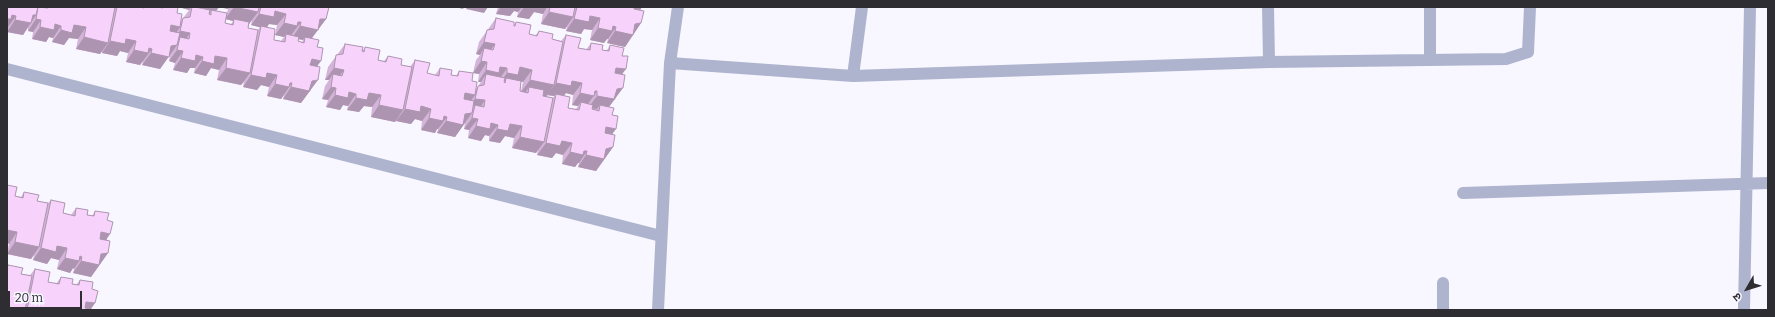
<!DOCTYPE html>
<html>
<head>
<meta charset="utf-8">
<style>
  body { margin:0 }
  #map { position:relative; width:1775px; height:317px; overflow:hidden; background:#f8f6ff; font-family:Bitter,"Noto Sans Devanagari",serif }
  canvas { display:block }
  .frame { position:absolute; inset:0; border:8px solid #2e2d31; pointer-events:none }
  .north { position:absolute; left:1727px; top:269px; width:40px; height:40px; -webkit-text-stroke:3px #f8f6ff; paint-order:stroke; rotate:231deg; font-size:11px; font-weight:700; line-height:16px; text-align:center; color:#2e2d31 }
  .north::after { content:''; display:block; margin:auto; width:14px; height:18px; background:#2e2d31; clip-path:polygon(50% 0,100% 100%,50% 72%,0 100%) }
  .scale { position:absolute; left:8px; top:291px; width:74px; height:18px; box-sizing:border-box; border:2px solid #2e2d31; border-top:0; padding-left:5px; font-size:12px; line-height:14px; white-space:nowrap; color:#2e2d31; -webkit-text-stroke:3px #f8f6ff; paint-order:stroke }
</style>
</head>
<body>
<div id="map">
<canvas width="1775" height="317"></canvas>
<div class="frame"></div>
<div class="north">उ</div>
<div class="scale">20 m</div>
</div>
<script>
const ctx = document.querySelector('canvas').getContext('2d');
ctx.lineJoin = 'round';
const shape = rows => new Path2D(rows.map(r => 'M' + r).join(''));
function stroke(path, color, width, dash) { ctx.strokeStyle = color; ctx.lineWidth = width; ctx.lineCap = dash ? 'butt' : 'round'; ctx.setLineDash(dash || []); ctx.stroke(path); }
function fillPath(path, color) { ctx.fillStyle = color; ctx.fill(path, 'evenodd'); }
stroke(shape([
  [1268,7,1269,62],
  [1430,7,1430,60],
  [670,63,853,76,1269,62,1506,59,1528,52,1530,7],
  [7,69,661,236],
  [853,76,862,7],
  [1463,193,1768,183],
  [1443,283,1443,310],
  [658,310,670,63,678,7],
  [1744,310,1750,7]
]), '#aeb4ce', 12);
fillPath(shape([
  [7,7,157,7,161,8,162,7,178,7,177,13,181,21,189,10,182,8,182,7,198,7,198,8,203,9,203,7,219,7,216,11,227,13,228,9,219,7,329,7,326,19,312,38,317,47,317,67,310,92,309,92,301,103,283,99,284,95,281,99,267,96,269,87,261,85,257,90,243,87,244,82,241,85,217,80,219,70,211,68,206,76,194,73,195,68,190,68,187,73,173,70,175,63,169,61,170,55,160,69,142,65,143,61,140,65,126,62,128,53,120,51,117,56,102,53,102,51,100,54,76,49,78,39,69,38,64,45,52,42,53,38,49,37,46,42,32,39,33,32,28,31,28,27,23,35,7,32,8,27,7,27],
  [226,19,233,21,231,24,225,23],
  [252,20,251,25,260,27,258,30,248,28,249,24],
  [269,24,277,25,275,35,284,37,281,41,274,40,266,28],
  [298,39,303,40,302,42,298,41],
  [498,7,642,7,640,10,641,23,625,47,607,43,608,39,607,39,604,43,590,40,592,30,584,29,581,34,566,31,567,26,565,29,541,24,543,14,534,12,529,19,517,17,518,12,514,11,510,16,496,14],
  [496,18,514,25,516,22,529,34,535,36,539,31,552,39,561,41,566,35,578,48,586,50,591,43,602,50,607,50,610,45,622,56,622,75,615,100,614,100,609,107,612,115,612,135,613,147,596,171,578,167,579,163,578,163,575,167,562,164,563,155,556,153,552,158,537,155,538,149,536,153,512,148,514,138,505,136,500,143,489,141,489,136,485,135,481,141,468,138,469,130,464,129,465,123,455,137,437,133,438,129,437,129,435,133,421,130,422,121,415,119,411,124,396,121,397,119,395,122,371,117,372,107,364,106,359,112,347,110,348,106,343,105,340,110,326,107,328,100,322,99,325,86,329,80,325,80,328,67,345,44,363,50,365,47,378,60,384,61,388,56,401,65,410,67,415,60,427,73,435,75,440,68,451,75,456,76,459,71,472,81,476,89,481,82,478,82,479,74,473,73,476,60,480,55,476,54,479,42],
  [521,82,523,82,521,91,520,91],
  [566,93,573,95,572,105,578,106,576,109,568,108,564,96],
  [547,94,547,95,554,96,553,98,546,96],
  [24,192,37,201,48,203,51,200,63,213,71,215,76,208,87,215,92,216,95,211,107,220,107,240,108,253,91,277,73,273,74,269,73,268,70,273,57,269,59,260,51,258,47,264,33,260,34,255,31,259,7,254,9,244,15,196,21,197],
  [8,265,21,274,30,275,35,269,48,282,56,284,61,277,72,284,76,285,80,280,92,289,95,303,91,309,95,310,7,310,7,267]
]), '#d4b5d9');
fillPath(shape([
  [183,7,191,7,189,10,182,8],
  [205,7,219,7,214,14,211,10,209,13,202,11],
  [219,7,229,7,228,9],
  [234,7,258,12,249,24,234,21,234,19,233,21,225,19],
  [455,7,464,7,463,9],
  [467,7,488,7,484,13,466,9],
  [501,7,522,7,518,12,514,11,510,16,496,14],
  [524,7,547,7,543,14,534,12,529,19,517,17],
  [632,7,642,7,636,17],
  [275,11,286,14,277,25,269,24,266,29,251,25,259,14],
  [549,12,573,17,565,29,541,24],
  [12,15,16,16,8,27,7,27,7,19],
  [33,15,36,15,23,35,7,32,15,20],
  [590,16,600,18,592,30,584,29,581,34,566,31,574,19],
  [36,19,41,20,33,32,28,31],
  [320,19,326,19,309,42,305,37,303,40,292,38,300,26],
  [298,22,301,22,289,38,286,34,284,37,275,35,284,23],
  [641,23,625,47,607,43,615,31,635,24],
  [55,24,61,26,53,38,49,37,46,42,32,39,40,27],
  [74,25,86,27,78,39,69,38,64,45,52,42,61,30],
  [171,25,180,27,172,39,162,37],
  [613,26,616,27,608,39,607,39,604,43,590,40,598,28],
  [180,31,190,33,182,45,180,37,175,43,172,42],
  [84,37,108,43,100,54,76,49],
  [126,39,136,41,128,53,120,51,117,56,102,53,110,41],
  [484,42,495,44,486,56,484,48,480,55,476,54],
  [177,45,160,69,142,65,151,53,171,46],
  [149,48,152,49,140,65,126,62,134,50],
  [177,50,183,51,175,63,169,61],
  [196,55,203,57,195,68,190,68,187,73,173,70,181,58],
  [215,56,227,58,219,70,211,68,206,76,194,73,202,61],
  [312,59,321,61,312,73,303,71],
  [481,61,487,62,479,74,473,73],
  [500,67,507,68,499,80,486,74,481,82,478,82,486,70],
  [520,67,532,70,523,82,515,80,505,83,506,78,501,85,498,85,507,73],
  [226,68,250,73,241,85,217,80],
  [334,68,344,70,335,82,333,74,329,80,325,80],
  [616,68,626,69,617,81,608,79],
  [267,73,277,75,269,87,261,85,257,90,243,87,251,75],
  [318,80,301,103,283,99,291,87,312,81],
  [530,80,554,85,546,97,528,93,529,87,525,93,521,92],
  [572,81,582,83,573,95,566,93,562,98,556,94,554,96,547,95,556,83],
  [290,83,292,83,281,99,267,96,275,84],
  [331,87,336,88,328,100,322,99],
  [623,88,606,111,600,105,597,109,588,108,597,96,617,89],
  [595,91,597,91,586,107,581,102,578,106,572,105,580,93],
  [349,92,356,94,348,106,343,105,340,110,326,107,335,95],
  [369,93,381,95,372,107,364,106,359,112,347,110,356,98],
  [465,93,475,95,466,107,457,105],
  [475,99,485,100,477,112,475,105,470,111,467,110],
  [379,105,403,110,395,122,371,117],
  [421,106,431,109,422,121,415,119,411,124,396,121,405,109],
  [472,113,455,137,437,133,446,121,465,114],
  [444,116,447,117,438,129,437,129,435,133,421,130,429,118],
  [472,118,478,119,469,130,464,129],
  [491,123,498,125,489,136,485,135,481,141,468,138,476,126],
  [510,124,522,126,514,138,505,136,500,143,489,141,497,129],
  [606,127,616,129,607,141,598,139],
  [520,137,544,142,536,153,512,148],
  [562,141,572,143,563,155,556,153,552,158,537,155,546,143],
  [613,147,596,171,578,167,586,155,606,149],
  [584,151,587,151,579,163,578,163,575,167,562,164,570,152],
  [7,230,17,232,9,244,7,243],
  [101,232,110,234,102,246,93,244],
  [15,242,39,247,31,259,7,254],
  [57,246,67,248,59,260,51,258,47,264,33,260,41,248],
  [108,253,91,277,73,273,81,261,101,254],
  [80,256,82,257,74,269,73,268,70,273,57,269,65,258],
  [86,302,95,303,90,310,80,310]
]), '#ad94b0');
const building = shape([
  [7,7,38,7,36,15,33,15,31,23,15,20,16,16,12,15,11,19,7,19,7,7],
  [38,7,48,8,48,7,115,7,108,43,84,37,86,27,74,25,72,33,61,30,61,26,55,24,54,30,40,27,41,20,36,19,38,7],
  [117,7,140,7,144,8,144,7,157,7,163,8,164,7,178,7,177,13,182,14,180,27,171,25,170,31,180,33,177,45,171,46,169,57,151,53,152,49,149,48,148,53,134,50,136,41,126,39,125,44,110,41,117,7],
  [192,7,195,7,210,10,209,14,211,15,211,10,227,13,225,23,233,25,234,19,249,22,248,28,258,30,250,73,226,68,227,58,215,56,214,64,202,61,203,57,196,55,195,61,181,58,183,51,177,50,180,37,189,39,190,33,180,31,183,18,190,17,192,7],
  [234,7,259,7,258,12,234,7],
  [261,7,329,7,326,19,320,19,318,30,300,26,301,22,298,22,297,26,284,23,286,14,275,11,274,17,259,14,261,7],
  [550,7,575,7,573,17,549,12,550,7],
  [577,7,634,7,634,9,644,11,641,23,635,24,633,35,615,31,616,27,613,26,612,31,598,28,600,18,590,16,589,22,574,19,577,7],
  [496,18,514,22,514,26,515,26,516,22,531,25,529,34,537,36,539,31,553,34,552,39,563,42,554,85,530,80,532,70,520,67,518,75,507,73,507,68,500,67,499,73,486,70,487,62,481,61,484,48,493,50,495,44,484,42,487,30,494,29,496,18],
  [261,26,275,29,274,40,285,42,286,34,299,37,298,41,304,43,305,37,319,40,317,47,323,48,321,61,312,59,310,65,320,67,318,80,312,81,309,91,291,87,292,83,290,83,289,87,275,84,277,75,267,73,266,78,251,75,261,26],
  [566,35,581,38,578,48,590,50,591,43,603,45,602,50,609,51,610,45,624,48,622,56,628,56,626,69,616,68,615,73,625,75,623,88,617,89,614,99,597,96,597,91,595,91,594,96,580,93,582,83,572,81,571,86,556,83,566,35],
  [345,44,363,47,362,51,364,52,365,47,380,50,378,60,386,62,388,56,402,59,401,65,412,67,403,110,379,105,381,95,369,93,367,100,356,98,356,94,349,92,348,98,335,95,336,88,331,87,333,74,342,76,344,70,334,68,336,55,343,54,345,44],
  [415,60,430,63,427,73,439,76,440,68,452,70,451,75,458,76,459,71,473,73,472,81,477,82,475,95,465,93,464,99,474,101,472,113,465,114,463,125,446,121,447,117,444,116,443,121,429,118,431,109,421,106,420,112,405,109,415,60],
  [486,74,505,78,504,82,505,83,506,78,521,81,520,91,528,93,529,87,544,90,543,96,553,98,544,142,520,137,522,126,510,124,508,131,497,129,498,125,491,123,490,129,476,126,478,119,472,118,475,105,484,107,485,100,475,99,478,86,484,85,486,74],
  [556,94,570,97,568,108,579,110,581,102,593,105,592,109,599,111,600,105,614,108,612,115,618,116,616,129,606,127,605,133,615,135,613,147,606,149,604,159,586,155,587,151,584,151,583,155,570,152,572,143,562,141,560,146,546,143,556,94],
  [7,185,17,187,15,196,23,198,24,192,39,195,37,201,48,203,39,247,15,242,17,232,7,230,7,185],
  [51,200,65,203,63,213,75,216,76,208,88,210,87,215,94,216,95,211,109,213,107,220,113,222,110,234,101,232,100,239,110,241,108,253,101,254,99,265,81,261,82,257,80,256,79,261,65,258,67,248,57,246,56,252,41,248,51,200],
  [8,265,23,268,21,274,32,276,25,310,7,310,7,270,8,265],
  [35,269,50,272,48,282,59,284,61,277,73,279,72,284,79,285,80,280,93,282,92,289,98,291,95,303,86,302,85,308,95,310,27,310,35,269]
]);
fillPath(building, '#f7d3fc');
stroke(building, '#ad94b0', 1);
</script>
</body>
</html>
